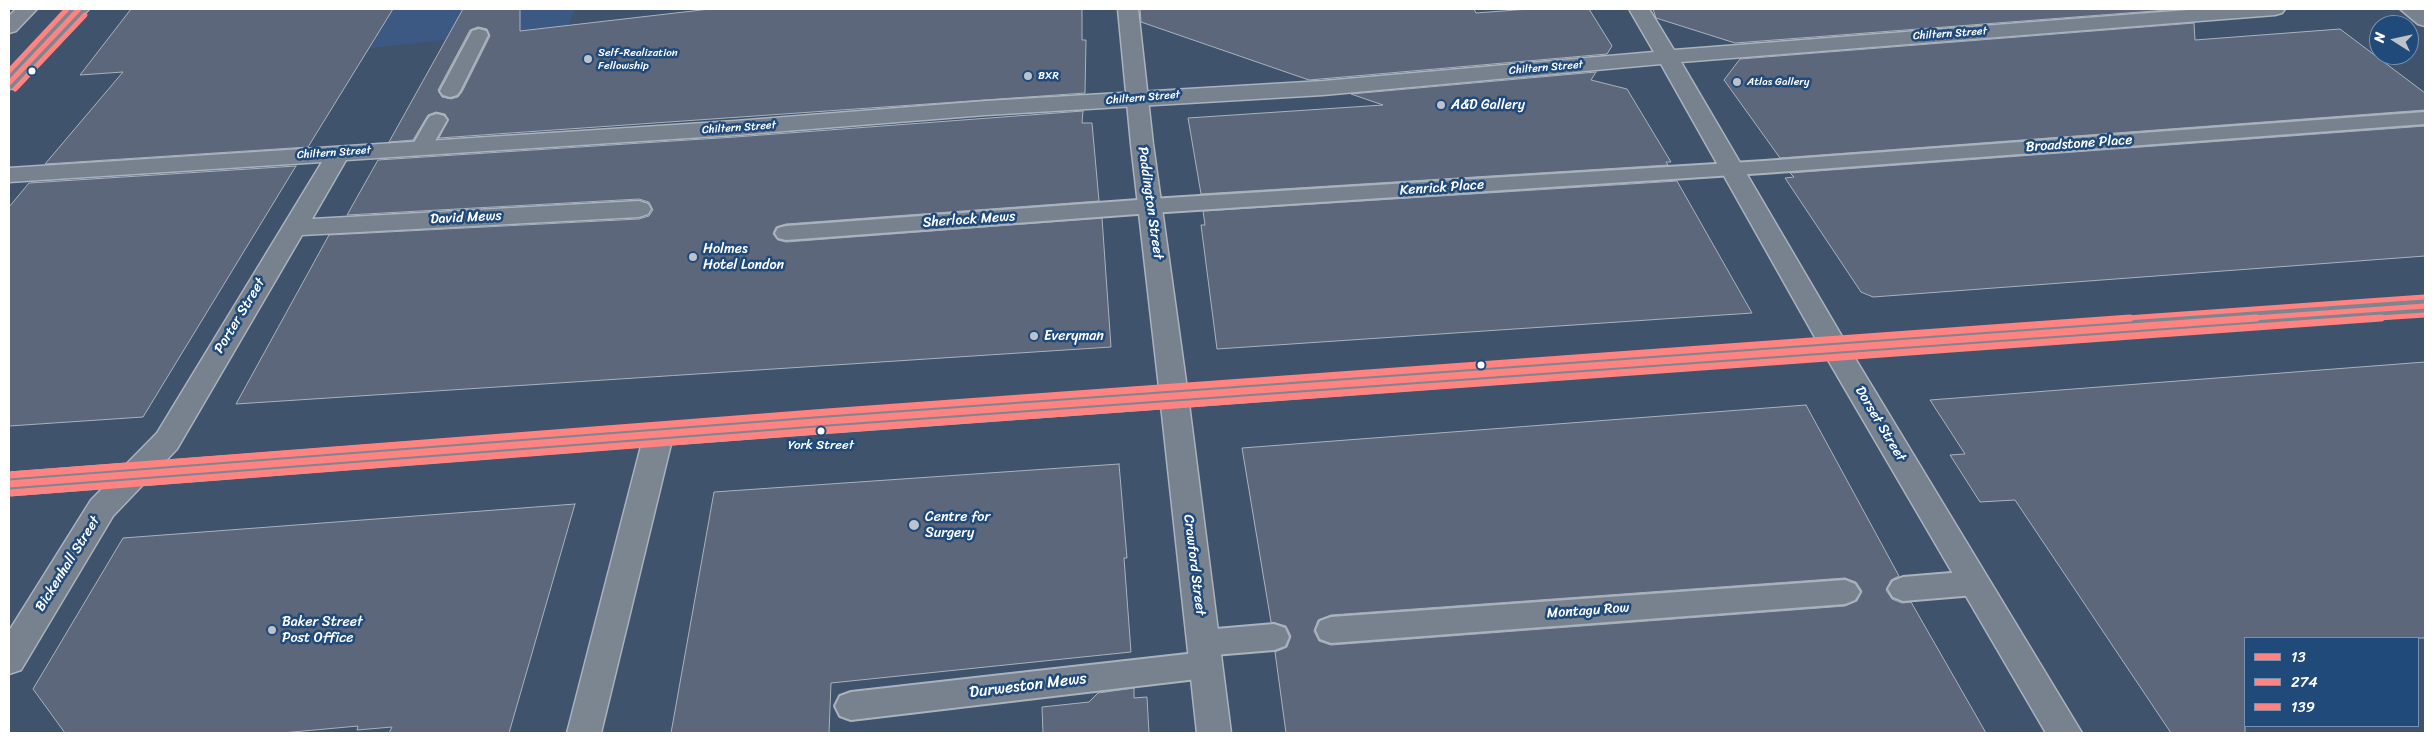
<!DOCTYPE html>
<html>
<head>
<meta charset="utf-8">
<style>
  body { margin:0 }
  #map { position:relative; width:2434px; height:742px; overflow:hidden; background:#3f536c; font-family:Sriracha,sans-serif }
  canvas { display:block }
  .frame { position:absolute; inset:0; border:10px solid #fff; pointer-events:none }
  .legend { position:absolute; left:2244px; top:637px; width:175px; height:90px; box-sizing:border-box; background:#1f4a7a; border:1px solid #7992af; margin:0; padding:6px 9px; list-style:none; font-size:15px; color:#fff }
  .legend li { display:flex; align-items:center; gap:10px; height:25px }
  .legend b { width:25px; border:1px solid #7992af }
  .north { position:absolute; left:2369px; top:15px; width:50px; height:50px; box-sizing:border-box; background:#1f4a7a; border:1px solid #7992af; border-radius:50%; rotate:280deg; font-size:14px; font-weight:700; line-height:20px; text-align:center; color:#fff }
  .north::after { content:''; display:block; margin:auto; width:18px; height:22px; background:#bcc3cc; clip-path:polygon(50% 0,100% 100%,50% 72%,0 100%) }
</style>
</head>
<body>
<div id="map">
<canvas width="2434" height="742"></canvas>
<div class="frame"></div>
<ul class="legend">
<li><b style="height:6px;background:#ff8380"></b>13</li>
<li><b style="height:6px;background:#ff8380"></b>274</li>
<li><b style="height:6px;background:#ff8380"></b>139</li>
</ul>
<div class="north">N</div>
</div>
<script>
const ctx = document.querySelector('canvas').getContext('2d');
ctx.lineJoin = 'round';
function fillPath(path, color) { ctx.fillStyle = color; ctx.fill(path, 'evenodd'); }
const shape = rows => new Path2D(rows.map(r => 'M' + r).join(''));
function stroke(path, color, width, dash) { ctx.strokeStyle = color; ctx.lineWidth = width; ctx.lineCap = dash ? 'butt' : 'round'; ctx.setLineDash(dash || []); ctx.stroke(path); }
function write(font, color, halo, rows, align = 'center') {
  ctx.font = font + ' Sriracha,sans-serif'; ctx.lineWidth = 5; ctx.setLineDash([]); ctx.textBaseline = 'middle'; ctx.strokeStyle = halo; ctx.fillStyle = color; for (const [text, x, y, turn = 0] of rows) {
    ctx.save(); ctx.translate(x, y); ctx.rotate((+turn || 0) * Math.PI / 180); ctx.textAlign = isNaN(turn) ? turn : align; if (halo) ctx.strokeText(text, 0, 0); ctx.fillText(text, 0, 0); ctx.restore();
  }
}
fillPath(shape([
  [153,9,575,9,568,26,157,72,117,52]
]), '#3c5984');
const building = shape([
  [131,9,393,9,308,147,45,164,123,72,80,75,131,9],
  [463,9,520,9,520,31,710,9,1082,9,1082,40,1086,40,1085,93,439,138,448,119,445,114,436,112,428,115,413,140,389,142,463,9],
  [478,27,487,29,490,36,462,92,458,97,451,99,442,97,438,90,470,30,478,27],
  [1140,9,1474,9,1476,13,1529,9,1589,9,1612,46,1607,54,1309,80,1141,22,1140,9],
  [1653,9,2180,9,1735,43,1656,18,1653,9],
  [2194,23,2195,40,2340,29,2425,93,2425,110,1780,158,1724,80,1740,59,2194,23],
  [1596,72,1591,80,1627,89,1671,162,1666,162,1668,165,1201,194,1188,118,1383,105,1351,94,1596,72],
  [1083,111,1082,123,1092,123,1099,201,786,224,776,227,773,234,778,240,786,242,1102,218,1111,347,236,404,329,235,639,219,649,216,653,210,649,202,639,199,347,215,378,160,735,137,1083,111],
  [2425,126,2425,256,1873,297,1861,292,1785,178,1794,177,1790,173,2425,126],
  [296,166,143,417,9,426,9,207,29,183,296,166],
  [1677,181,1752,313,1217,349,1201,225,1205,225,1203,211,1677,181],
  [2425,362,2425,638,2245,638,2245,733,2171,733,2015,500,1980,502,1950,455,1965,454,1930,400,2425,362],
  [1806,405,1899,576,1891,580,1886,590,1892,599,1902,603,1911,602,1986,733,1286,733,1275,652,1287,647,1291,636,1286,626,1271,622,1242,448,1806,405],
  [1845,578,1856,582,1862,591,1857,601,1845,606,1331,645,1319,641,1314,631,1318,620,1331,615,1845,578],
  [1119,464,1127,558,1124,558,1131,652,831,683,829,733,671,733,714,492,1119,464],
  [575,504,509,733,389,733,392,727,357,730,358,726,282,733,65,733,33,689,123,538,575,504],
  [1134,688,1134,698,1147,697,1149,733,1043,733,1042,707,1089,702,1098,693,1134,688]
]);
fillPath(building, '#5c677b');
stroke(building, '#a9b2bd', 1);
const service = shape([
  [479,29,486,31,488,35,460,91,457,95,450,97,443,95,440,91,470,35,472,31,479,29],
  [2425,112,2425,124,1764,173,1151,213,786,240,778,238,775,233,778,228,786,226,1151,199,1764,161,2425,112],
  [437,114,444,116,447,120,431,148,428,152,421,154,414,152,411,148,427,120,430,116,437,114],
  [1975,571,1985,575,1989,583,1985,591,1975,595,1903,601,1893,597,1888,589,1893,581,1903,577,1975,571],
  [1845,580,1855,584,1860,592,1855,600,1845,604,1331,643,1320,639,1316,630,1320,621,1331,617,1845,580],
  [1274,624,1285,628,1289,637,1285,646,1274,650,1214,655,1220,665,1216,674,1205,678,851,720,840,716,835,706,840,696,851,692,1196,653,1189,643,1193,634,1204,630,1274,624]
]);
const minor = shape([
  [1629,9,1649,9,1674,50,2201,9,2285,9,2282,13,2275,15,1681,62,1847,345,2082,733,2046,733,1821,348,1661,64,1323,95,986,115,735,135,346,160,312,219,639,201,648,204,651,209,648,214,639,217,302,235,177,449,113,516,21,670,9,674,9,631,91,500,157,433,322,162,9,182,9,168,735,121,986,101,1323,81,1654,52,1629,9],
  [2400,9,2423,9,2425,11,2425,26,2418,24,2400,9],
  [1174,386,1184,389,1188,396,1231,733,1197,733,1160,396,1164,389,1174,386]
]);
const secondary = shape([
  [1118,9,1138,9,1153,144,1188,396,1184,403,1174,406,1164,403,1160,396,1131,144,1118,9]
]);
const primary = shape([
  [2425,297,2425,315,671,444,601,733,567,733,641,446,9,495,9,473,828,411,2425,297]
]);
const trunk = shape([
  [16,9,37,9,16,31,9,33,9,16,16,9],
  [68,9,89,9,17,88,9,89,9,71,68,9]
]);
stroke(service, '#a9b2bd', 4);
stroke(minor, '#a9b2bd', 3);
stroke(secondary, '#a9b2bd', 3);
stroke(primary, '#a9b2bd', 3);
stroke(trunk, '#a9b2bd', 3);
fillPath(service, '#77828e');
fillPath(minor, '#77828e');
fillPath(secondary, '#77828e');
fillPath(primary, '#7c8690');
fillPath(trunk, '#7c8690');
stroke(shape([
  [2238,319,2425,306]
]), '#ff8380', 5);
stroke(shape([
  [9,484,828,421,2256,318]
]), '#ff8380', 7);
stroke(shape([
  [2363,319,2425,315]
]), '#ff8380', 5);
stroke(shape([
  [10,493,829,430,2381,318]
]), '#ff8380', 7);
stroke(shape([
  [2112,319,2424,297]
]), '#ff8380', 5);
stroke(shape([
  [9,475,827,412,2130,318]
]), '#ff8380', 7);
stroke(shape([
  [9,83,79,9]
]), '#ff8380', 5);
stroke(shape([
  [15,89,85,15]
]), '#ff8380', 5);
stroke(shape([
  [9,71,67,9]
]), '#ff8380', 5);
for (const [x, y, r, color] of [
  [588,59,5,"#bcc3cc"],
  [32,71,4.5,"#fff"],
  [1028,76,5,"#bcc3cc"],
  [1737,82,5,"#bcc3cc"],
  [1441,105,5,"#bcc3cc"],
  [693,257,5,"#bcc3cc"],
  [1034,336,5,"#bcc3cc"],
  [1481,365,4.5,"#fff"],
  [821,431,4.5,"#fff"],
  [914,525,6,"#bcc3cc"],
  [272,630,5,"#bcc3cc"]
]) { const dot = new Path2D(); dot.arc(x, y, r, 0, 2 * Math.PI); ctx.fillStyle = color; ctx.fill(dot); stroke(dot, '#1f4a7a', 2); }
write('11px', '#fff', '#1f4a7a', [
  ["Chiltern Street",1950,34,-4],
  ["Chiltern Street",1546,68,-5],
  ["Chiltern Street",1143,98,-5],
  ["Chiltern Street",739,128,-4],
  ["Chiltern Street",334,153,-4]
]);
write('11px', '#fff', '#1f4a7a', [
  ["Self-Realization",598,53],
  ["Fellowship",598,66],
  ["BXR",1038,76],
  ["Atlas Gallery",1747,82]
], 'left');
write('13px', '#fff', '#1f4a7a', [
  ["York Street",821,446]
]);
write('14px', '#fff', '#1f4a7a', [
  ["A&D Gallery",1451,105],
  ["Holmes",703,249],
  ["Hotel London",703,265],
  ["Everyman",1044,336],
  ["Centre for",925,517],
  ["Surgery",925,533],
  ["Baker Street",282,622],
  ["Post Office",282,638]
], 'left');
write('14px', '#fff', '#1f4a7a', [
  ["Broadstone Place",2079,144,-4],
  ["Kenrick Place",1442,188,-4],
  ["Paddington Street",1150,203,82],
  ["David Mews",466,218,-3],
  ["Sherlock Mews",969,220,-4],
  ["Porter Street",240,316,-59],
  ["Dorset Street",1880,424,59],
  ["Bickenhall Street",68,564,-58],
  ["Crawford Street",1194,565,83],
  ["Montagu Row",1588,611,-4]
]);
write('16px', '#fff', '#1f4a7a', [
  ["Durweston Mews",1028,686,-7]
]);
</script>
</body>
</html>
